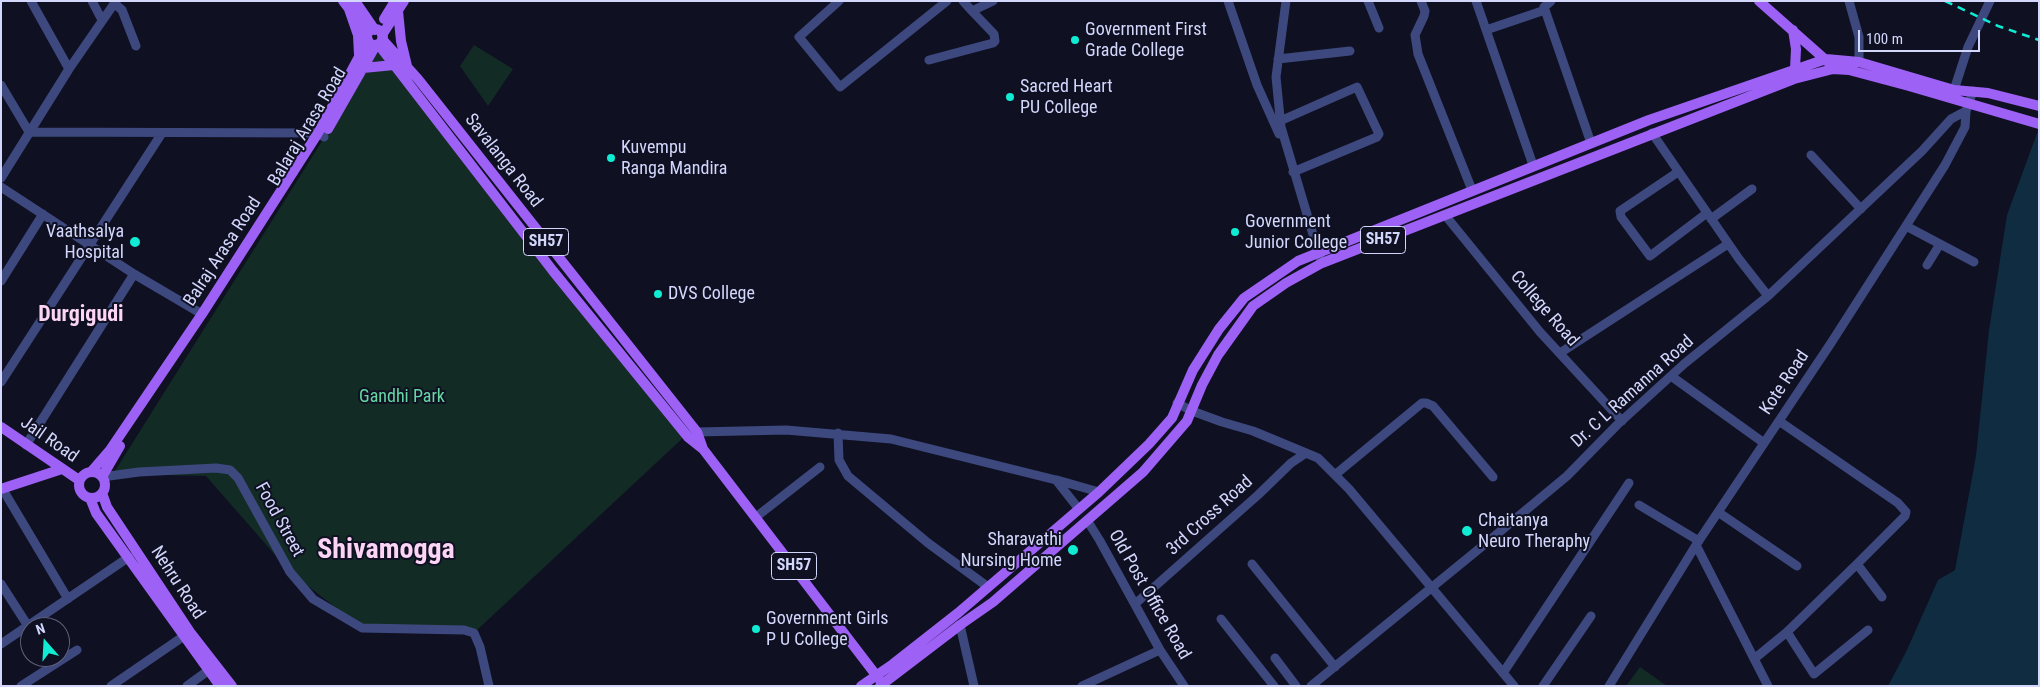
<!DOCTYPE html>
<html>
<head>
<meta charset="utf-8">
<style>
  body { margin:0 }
  #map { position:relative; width:2040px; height:687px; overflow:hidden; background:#0f1022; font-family:"Roboto Condensed",sans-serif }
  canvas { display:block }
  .frame { position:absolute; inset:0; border:2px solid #d3d7fc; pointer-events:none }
  .north { position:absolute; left:20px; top:617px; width:50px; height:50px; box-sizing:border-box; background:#0f1022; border:1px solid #5d6079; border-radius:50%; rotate:341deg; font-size:14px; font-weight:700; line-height:20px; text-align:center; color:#d3d7fc }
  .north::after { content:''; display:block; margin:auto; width:18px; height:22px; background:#0fecd3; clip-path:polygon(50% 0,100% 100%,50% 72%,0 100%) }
  .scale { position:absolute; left:1858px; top:30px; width:122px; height:22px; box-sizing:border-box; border:2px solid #d3d7fc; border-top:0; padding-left:6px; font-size:15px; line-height:18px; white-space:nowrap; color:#d3d7fc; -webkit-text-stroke:4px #0f1022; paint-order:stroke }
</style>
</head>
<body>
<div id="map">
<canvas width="2040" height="687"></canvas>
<div class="frame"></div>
<div class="north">N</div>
<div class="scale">100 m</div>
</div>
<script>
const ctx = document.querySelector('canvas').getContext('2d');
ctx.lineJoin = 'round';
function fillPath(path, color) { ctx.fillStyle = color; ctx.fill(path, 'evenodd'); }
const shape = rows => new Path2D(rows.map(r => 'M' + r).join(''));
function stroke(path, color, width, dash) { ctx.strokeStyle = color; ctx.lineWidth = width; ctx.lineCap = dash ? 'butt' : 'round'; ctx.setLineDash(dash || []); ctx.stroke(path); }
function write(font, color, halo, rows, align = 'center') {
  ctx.font = font + ' "Roboto Condensed",sans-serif'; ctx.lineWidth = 4; ctx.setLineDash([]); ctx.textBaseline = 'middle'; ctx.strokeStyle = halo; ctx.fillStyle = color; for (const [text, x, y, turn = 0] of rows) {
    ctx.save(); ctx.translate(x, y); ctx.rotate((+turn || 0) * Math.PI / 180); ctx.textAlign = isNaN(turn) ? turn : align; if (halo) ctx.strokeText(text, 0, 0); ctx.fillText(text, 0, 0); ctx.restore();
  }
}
fillPath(shape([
  [474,45,513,69,488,106,460,66],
  [381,47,685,436,476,631,362,628,290,572,206,476,113,474],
  [1640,667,1667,686,1626,686]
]), '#132b25');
fillPath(shape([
  [2039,128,2039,686,1888,686,1906,652,1938,580,1955,570,1976,456,1989,330,2007,215]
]), '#0f2c41');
stroke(shape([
  [31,1,69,69],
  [92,1,102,20],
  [839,1,799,37,840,87,947,1],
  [963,1,972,11,993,1],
  [1228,1,1257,85,1279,134],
  [1286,1,1276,77,1281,127,1320,258],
  [1368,1,1379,28],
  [1421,1,1425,11,1424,16,1415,35,1418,54,1472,190],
  [1476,1,1533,165],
  [1551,1,1544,7,1591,143],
  [1849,1,1859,37,1859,62],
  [114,3,122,10,136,46],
  [1486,30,1545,10],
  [1278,59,1350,51],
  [929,60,993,43,995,41,994,34,972,11],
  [1,85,29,132,318,133,324,137],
  [1954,90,1968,47,1990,1],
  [1280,121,1357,87,1379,134,1377,137,1293,172],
  [1652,133,1739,259,1768,296],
  [1811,155,1861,209],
  [1678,172,1620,211,1621,217,1650,256,1707,213],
  [1,178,69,69,116,1],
  [1,187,134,274,202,314],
  [1445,215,1540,332,1622,421],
  [1711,219,1752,189],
  [1906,226,1974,262],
  [1927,265,1940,244],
  [1,281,43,214],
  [1560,353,1728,244],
  [1671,376,1764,443],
  [1,382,162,133],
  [1177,403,1192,411,1222,422,1253,431,1318,458,1349,489,1514,686],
  [838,433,839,460,848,476,928,543,988,587],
  [693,434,697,432,786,430,891,439,1056,480,1078,508],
  [26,445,134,274],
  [1336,474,1422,403,1426,403,1433,406,1493,477],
  [102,477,139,472,216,468,230,470,238,478,290,572,313,599,362,628,464,630,474,633,480,647,489,686],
  [1057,480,1099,492],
  [2,488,68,599],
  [1639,505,1699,541],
  [1718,512,1797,566],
  [756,517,820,467],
  [1087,520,1100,541,1160,650,1184,686],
  [1696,545,1768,686],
  [1252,564,1335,667],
  [1857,564,1882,597],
  [1,584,28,626],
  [1135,604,1258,495,1291,463,1306,453],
  [1221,619,1274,686],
  [960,625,974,686],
  [1787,632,1814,674,1868,630],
  [1,644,129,557],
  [1275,658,1296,686],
  [1754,659,1787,632,1857,564,1905,516,1906,512,1898,503,1779,421],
  [1503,673,1629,483],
  [21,686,77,650],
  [111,686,184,636],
  [187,686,209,670],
  [1082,686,1160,650],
  [1311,686,1485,544,1567,476,1617,425,1684,364,1768,296,1922,151,1951,119,1966,111],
  [1543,686,1591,616],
  [1609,686,1696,545,1831,343,1945,165,1965,127,1966,111,1973,91]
]), '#3d497e', 9);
stroke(shape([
  [343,1,368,33],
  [355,1,375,30],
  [1759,1,1828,62],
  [349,9,358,35,359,55],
  [398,11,401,41,407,66],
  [384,19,395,1],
  '367 37a8 8 0 1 1 16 0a8 8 0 1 1-16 0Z',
  [1793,30,1796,49,1795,69],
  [382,35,404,1],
  [382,39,418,79,697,432,703,449],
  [378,44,553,271,688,437,703,449,879,679],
  [363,68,394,65],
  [328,129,376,45],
  [1,427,79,480],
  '79 485a13 13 0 1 1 26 0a13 13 0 1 1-26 0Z',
  [91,472,110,450,202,314,318,133,368,40],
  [102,477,120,446],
  [1,489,62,469],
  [102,493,107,507,190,632,232,686],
  [90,498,96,513,220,686],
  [861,686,893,664,958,613,1099,492,1149,444,1172,418,1193,370,1219,329,1244,298,1298,261,1649,120,1826,59,1859,62,1954,90,1988,93,2039,106],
  [880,686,960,625,993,602,1143,472,1187,421,1202,385,1218,355,1253,306,1286,283,1322,263,1794,79,1833,69,1849,70,1909,86,2039,124]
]), '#9e61f5', 10);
stroke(shape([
  [1945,1,1998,26,2039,40]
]), '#0fecd3', 2.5, [8, 6]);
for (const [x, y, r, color] of [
  [1075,40,5,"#0fecd3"],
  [1010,97,5,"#0fecd3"],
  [611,158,5,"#0fecd3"],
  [1235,232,5,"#0fecd3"],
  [135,242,6,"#0fecd3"],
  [658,294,5,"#0fecd3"],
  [1467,531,6,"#0fecd3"],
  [1073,550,6,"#0fecd3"],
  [756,629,5,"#0fecd3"]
]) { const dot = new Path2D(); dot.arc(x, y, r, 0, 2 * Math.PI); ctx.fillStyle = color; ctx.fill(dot); stroke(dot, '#0f1022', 2); }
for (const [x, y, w] of [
  [1383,240,45],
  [546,242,45],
  [794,566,45]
]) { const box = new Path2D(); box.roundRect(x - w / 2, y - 13.5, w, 27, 4); ctx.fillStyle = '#0f1022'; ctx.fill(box); stroke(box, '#d3d7fc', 1); }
write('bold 16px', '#d3d7fc', null, [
  ["SH57",1383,240],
  ["SH57",546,242],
  ["SH57",794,566]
]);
write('18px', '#d3d7fc', '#0f1022', [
  ["Government First",1085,30],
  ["Grade College",1085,51],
  ["Sacred Heart",1020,87],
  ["PU College",1020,108],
  ["Kuvempu",621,148],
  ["Ranga Mandira",621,169],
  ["Government",1245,222],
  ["Junior College",1245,243],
  ["Vaathsalya",124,232,"right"],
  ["Hospital",124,253,"right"],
  ["DVS College",668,294],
  ["Chaitanya",1478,521],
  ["Neuro Theraphy",1478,542],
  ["Sharavathi",1062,540,"right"],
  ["Nursing Home",1062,561,"right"],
  ["Government Girls",766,619],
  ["P U College",766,640]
], 'left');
write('18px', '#d3d7fc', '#0f1022', [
  ["Balaraj Arasa Road",308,127,-59],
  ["Savalanga Road",503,161,52],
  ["Balraj Arasa Road",223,252,-57],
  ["College Road",1544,309,49],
  ["Kote Road",1785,383,-56],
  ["Dr. C L Ramanna Road",1633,392,-42],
  ["Jail Road",49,440,35],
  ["3rd Cross Road",1210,516,-42],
  ["Food Street",279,520,61],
  ["Nehru Road",177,583,57],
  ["Old Post Office Road",1149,595,60]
]);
write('18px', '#64d7a2', '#0f1022', [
  ["Gandhi Park",402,397]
]);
write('bold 22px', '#fcd5f6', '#0f1022', [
  ["Durgigudi",81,315]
]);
write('bold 28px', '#fcd5f6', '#0f1022', [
  ["Shivamogga",386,551]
]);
</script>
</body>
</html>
